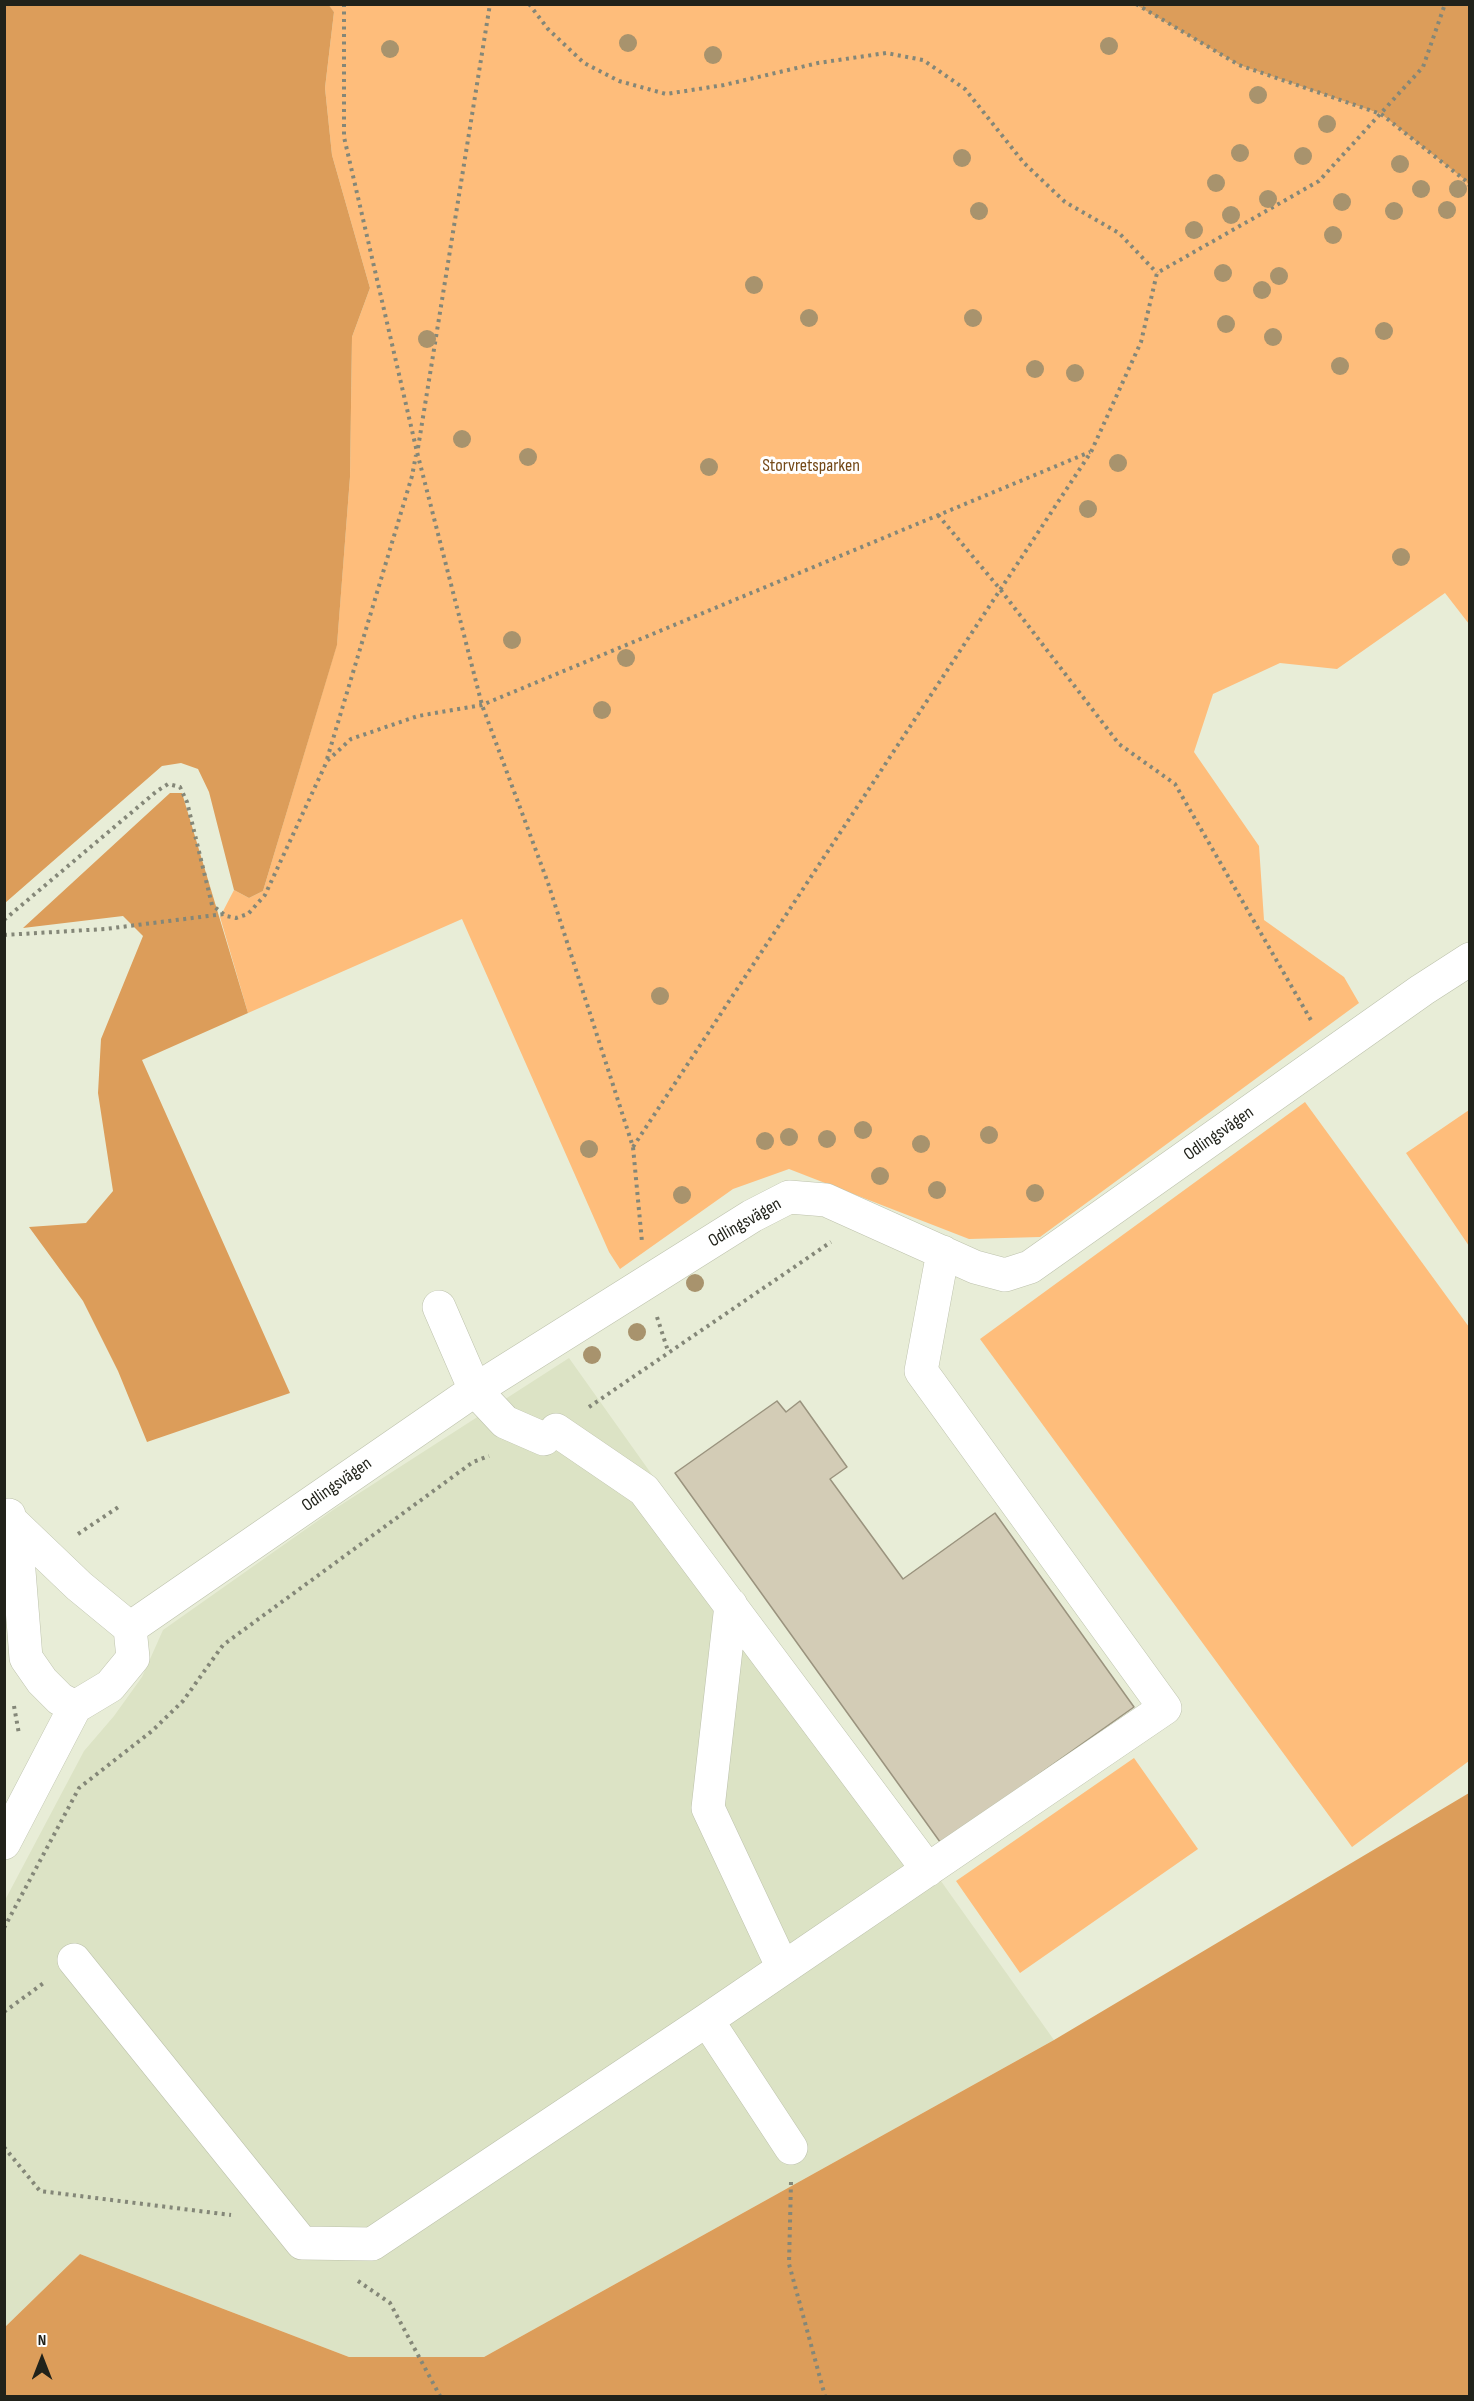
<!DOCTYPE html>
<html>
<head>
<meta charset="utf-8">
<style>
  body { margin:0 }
  #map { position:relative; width:1474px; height:2401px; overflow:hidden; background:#e8edd7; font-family:"Sofia Sans Condensed",sans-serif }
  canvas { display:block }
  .frame { position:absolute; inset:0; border:6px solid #21221a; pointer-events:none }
  .north { position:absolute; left:12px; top:2329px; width:60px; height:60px; -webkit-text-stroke:4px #fff; paint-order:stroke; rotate:0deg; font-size:16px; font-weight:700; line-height:24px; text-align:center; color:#21221a }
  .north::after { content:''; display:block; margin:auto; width:21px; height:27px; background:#21221a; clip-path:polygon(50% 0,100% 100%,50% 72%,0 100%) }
</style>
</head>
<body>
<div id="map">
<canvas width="1474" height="2401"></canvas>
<div class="frame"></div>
<div class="north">N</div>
</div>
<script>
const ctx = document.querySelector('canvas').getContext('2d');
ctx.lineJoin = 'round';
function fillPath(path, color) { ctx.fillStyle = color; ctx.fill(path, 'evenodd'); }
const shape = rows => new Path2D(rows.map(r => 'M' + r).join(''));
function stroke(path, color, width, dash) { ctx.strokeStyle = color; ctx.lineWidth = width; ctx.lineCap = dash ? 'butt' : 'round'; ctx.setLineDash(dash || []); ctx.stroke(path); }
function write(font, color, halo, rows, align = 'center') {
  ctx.font = font + ' "Sofia Sans Condensed",sans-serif'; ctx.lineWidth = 6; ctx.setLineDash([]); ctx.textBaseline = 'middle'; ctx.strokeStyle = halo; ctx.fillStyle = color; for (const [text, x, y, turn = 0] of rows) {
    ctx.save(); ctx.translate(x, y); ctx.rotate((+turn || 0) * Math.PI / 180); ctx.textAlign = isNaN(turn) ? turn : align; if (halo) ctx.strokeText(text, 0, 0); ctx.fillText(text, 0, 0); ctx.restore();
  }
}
fillPath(shape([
  [569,1358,1054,2040,484,2357,349,2357,80,2254,5,2327,4,1902,84,1751,114,1716,142,1677,163,1630,333,1510]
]), '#dce3c5');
fillPath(shape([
  [328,5,1136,5,1239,65,1381,114,1466,181,1469,186,1469,624,1445,593,1337,669,1280,663,1213,694,1194,752,1259,846,1264,920,1344,977,1359,1003,1040,1237,969,1239,789,1169,733,1189,620,1269,609,1252,462,919,248,1013,220,917,234,890,249,898,263,891,337,644,350,477,352,337,370,288,332,155,325,88,334,12],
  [1305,1102,1469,1327,1469,1761,1352,1847,980,1339],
  [1469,1110,1469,1246,1406,1153],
  [1134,1758,1198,1849,1020,1973,956,1881]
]), '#febd7b');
fillPath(shape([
  [5,4,328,4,334,12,325,88,332,155,370,288,352,337,350,477,337,645,263,891,249,898,234,890,209,792,198,769,181,763,162,766,5,903],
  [1136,5,1469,5,1469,186,1466,181,1381,114,1239,65],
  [170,793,182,793,248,1013,142,1060,290,1393,147,1442,118,1371,83,1301,29,1227,86,1223,113,1191,98,1093,101,1039,143,936,123,916,23,928],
  [1469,1793,1469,2396,5,2396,5,2327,80,2254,349,2357,484,2357,1054,2040]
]), '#dc9d5a');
const building = shape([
  [777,1401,786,1412,800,1401,847,1467,830,1479,903,1579,995,1513,1134,1707,1021,1787,948,1853,675,1473,777,1401]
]);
fillPath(building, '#d3ccb6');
stroke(building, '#9a937e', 1.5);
const minor = shape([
  [439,1307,475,1390,505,1422,544,1439],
  [556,1430,644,1490,928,1870],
  [9,1515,19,1571,26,1658,42,1681,60,1699,75,1707],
  [12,1522,79,1586,130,1628,133,1658,110,1686,75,1707],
  [731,1605,708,1808,783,1968],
  [130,1628,475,1390,752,1216,789,1197,826,1200,975,1267,1005,1275,1030,1267,1422,990,1470,959],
  [4,1843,75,1707],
  [74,1960,302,2243,372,2244,707,2020,1165,1708,921,1371,943,1252],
  [707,2020,791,2148]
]);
stroke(minor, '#bdc2ac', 34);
stroke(shape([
  [344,4,344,137,417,452,482,705,548,883,633,1147,642,1242],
  [529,4,548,29,584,63,619,81,666,94,724,85,818,63,886,53,923,60,965,89,1024,163,1065,202,1119,233,1157,273],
  [1136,4,1239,65,1381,114,1466,181,1470,186],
  [418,448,490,4],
  [938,515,1000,589,1119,744,1175,784,1312,1022],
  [327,759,412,476,416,455],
  [4,920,157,791,168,784,180,787,187,802,212,905,226,916,236,918,248,914,265,895,327,761,351,739,418,716,482,705,1090,452],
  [4,935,105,929,224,914],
  [633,1147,1091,452,1141,342,1157,273,1319,181,1423,67,1445,4],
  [657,1317,668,1351],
  [589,1407,831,1242],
  [78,1534,120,1506],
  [14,1706,19,1734],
  [4,1928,79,1788,152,1731,183,1701,223,1645,473,1462,489,1456],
  [4,2012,45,1982],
  [4,2147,40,2191,231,2215],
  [791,2182,789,2264,825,2396],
  [358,2281,390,2303,440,2396]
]), '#848778', 4, [3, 4.5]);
stroke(minor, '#fff', 33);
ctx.fillStyle = '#a8936d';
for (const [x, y] of [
  [628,43],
  [1109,46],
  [390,49],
  [713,55],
  [1258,95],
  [1327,124],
  [1240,153],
  [1303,156],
  [962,158],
  [1400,164],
  [1216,183],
  [1421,189],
  [1458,189],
  [1268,199],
  [1342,202],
  [1447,210],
  [979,211],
  [1394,211],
  [1231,215],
  [1194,230],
  [1333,235],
  [1223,273],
  [1279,276],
  [754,285],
  [1262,290],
  [809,318],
  [973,318],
  [1226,324],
  [1384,331],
  [1273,337],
  [427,339],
  [1340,366],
  [1035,369],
  [1075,373],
  [462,439],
  [528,457],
  [1118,463],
  [709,467],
  [1088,509],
  [1401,557],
  [512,640],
  [626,658],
  [602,710],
  [660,996],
  [863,1130],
  [989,1135],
  [789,1137],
  [827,1139],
  [765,1141],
  [921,1144],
  [589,1149],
  [880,1176],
  [937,1190],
  [1035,1193],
  [682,1195],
  [695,1283],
  [637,1332],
  [592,1355]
]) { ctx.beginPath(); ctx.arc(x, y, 9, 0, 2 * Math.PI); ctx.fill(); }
write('18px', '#744917', '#fff', [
  ["Storvretsparken",811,466]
]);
write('18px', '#21221a', '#fff', [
  ["Odlingsvägen",1219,1134,-35],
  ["Odlingsvägen",745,1223,-30],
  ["Odlingsvägen",337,1485,-35]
]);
</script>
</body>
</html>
